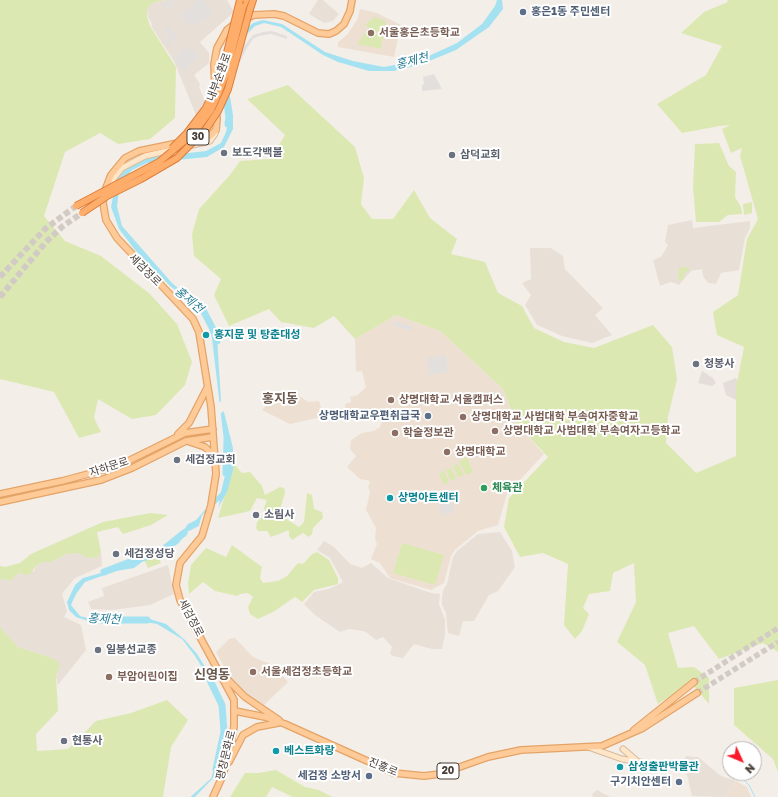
<!DOCTYPE html>
<html>
<head>
<meta charset="utf-8">
<style>
  body { margin:0 }
  #map { position:relative; width:778px; height:797px; overflow:hidden; background:#f4eee9; font-family:"Golos Text",sans-serif }
  canvas { display:block }
  .north { position:absolute; left:722px; top:741px; width:40px; height:40px; box-sizing:border-box; background:#fff; border:1px solid #b6b2af; border-radius:50%; rotate:134deg; font-size:11px; font-weight:700; line-height:16px; text-align:center; color:#483e37 }
  .north::after { content:''; display:block; margin:auto; width:14px; height:18px; background:#fa1a29; clip-path:polygon(50% 0,100% 100%,50% 72%,0 100%) }
</style>
</head>
<body>
<div id="map">
<canvas width="778" height="797"></canvas>
<div class="north">N</div>
</div>
<script>
const ctx = document.querySelector('canvas').getContext('2d');
ctx.lineJoin = 'round';
function fillPath(path, color) { ctx.fillStyle = color; ctx.fill(path, 'evenodd'); }
const shape = rows => new Path2D(rows.map(r => 'M' + r).join(''));
function stroke(path, color, width, dash) { ctx.strokeStyle = color; ctx.lineWidth = width; ctx.lineCap = dash ? 'butt' : 'round'; ctx.setLineDash(dash || []); ctx.stroke(path); }
function write(font, color, halo, rows, align = 'center') {
  ctx.font = font + ' "Golos Text","Noto Sans KR",sans-serif'; ctx.lineWidth = 4; ctx.setLineDash([]); ctx.textBaseline = 'middle'; ctx.strokeStyle = halo; ctx.fillStyle = color; for (const [text, x, y, turn = 0] of rows) {
    ctx.save(); ctx.translate(x, y); ctx.rotate((+turn || 0) * Math.PI / 180); ctx.textAlign = isNaN(turn) ? turn : align; if (halo) ctx.strokeText(text, 0, 0); ctx.fillText(text, 0, 0); ctx.restore();
  }
}
fillPath(shape([
  [166,0,227,0,234,12,200,42,209,53,209,63,194,75,200,84,199,87,205,102,196,115,174,61,151,26,152,24,148,17,147,10,149,6,155,2],
  [318,0,323,0,339,14,333,21,324,23,309,14],
  [692,220,693,228,750,221,750,228,745,238,739,270,721,273,716,284,708,283,703,276,702,269,691,271,679,285,671,282,660,286,653,260,661,257,668,245,665,242,668,225],
  [530,248,551,248,563,256,565,269,603,308,595,315,612,335,592,343,562,336,537,325,525,305,531,295,522,283,531,279],
  [500,532,512,551,515,567,498,591,489,595,474,621,463,621,459,636,448,633,446,613,442,605,442,596,444,588,447,584,453,557,457,551,478,534],
  [324,541,334,547,350,564,362,568,371,563,388,578,431,593,440,594,439,604,445,620,445,635,442,649,432,649,414,644,403,658,393,656,390,654,392,647,383,637,376,640,366,632,357,630,349,629,340,632,315,615,304,604,314,592,329,589,343,582,330,558,317,550],
  [101,552,102,566,75,578,62,594,67,611,64,617,81,625,86,650,58,685,56,676,60,666,52,658,18,647,0,627,0,580,21,573,34,571,36,566,43,562,51,562,67,554,79,553,97,558],
  [168,565,174,594,150,605,112,610,91,609,88,602,104,596,102,588],
  [686,756,698,757,721,776,736,781,724,797,692,796,687,775,681,766],
  [597,790,610,797,593,797,592,794]
]), '#e8dfd7');
fillPath(shape([
  [702,371,713,378,716,383,712,386,698,383],
  [736,378,741,385,742,403,726,395,723,383]
]), '#e4ddda');
fillPath(shape([
  [360,9,377,13,401,25,394,57,338,47,338,42,347,35,357,20],
  [396,315,440,331,503,389,516,423,544,454,507,494,498,525,478,531,455,550,451,556,444,583,431,590,390,578,380,563,371,559,377,544,375,539,376,528,366,510,370,492,368,487,370,481,360,479,347,467,356,456,350,449,351,440,362,433,374,431,380,427,386,410,378,409,346,419,345,404,351,402,350,397,358,395,366,387,362,371,356,372,355,339],
  [297,394,308,402,319,401,322,411,321,417,290,424,262,410,273,398,285,402],
  [235,638,253,657,273,665,288,682,264,705,247,696,231,680,216,652,229,639],
  [736,781,747,787,751,797,724,797]
]), '#ede0d3');
fillPath(shape([
  [0,0,166,0,155,2,149,6,147,10,147,17,150,26,176,67,175,118,150,139,118,144,100,133,65,152,44,216,65,241,101,256,150,294,177,324,192,362,185,385,156,415,132,419,98,399,94,418,101,432,79,438,54,392,0,379],
  [727,0,778,0,778,652,763,643,719,659,694,626,668,633,678,668,694,667,709,678,709,704,691,683,658,704,645,665,617,642,636,602,634,563,613,573,610,591,589,594,583,608,589,614,582,631,575,639,564,625,568,564,543,553,520,557,504,527,509,498,548,457,516,423,503,389,440,331,396,315,355,339,334,316,314,328,281,322,269,309,229,326,214,295,221,279,194,256,192,234,199,209,230,175,240,161,270,159,285,135,247,99,288,85,355,147,364,178,361,204,372,219,393,219,414,190,430,218,457,239,451,254,485,262,498,293,522,306,534,328,564,342,594,348,653,325,672,347,677,379,668,417,666,443,696,473,736,456,736,388,744,347,717,335,713,312,738,295,747,239,758,219,740,156,742,148,731,153,722,129,730,125,720,126,682,133,657,104,706,75,722,46,681,33,704,12,728,2],
  [374,17,386,21,381,49,357,44,369,28,365,25],
  [719,143,729,166,736,172,735,197,741,207,742,214,728,215,719,222,696,222,693,187,695,144],
  [752,202,752,213,744,215,743,204],
  [689,267,689,270,684,273,683,280,678,280,679,268],
  [467,457,473,472,466,475,459,461],
  [234,464,242,473,250,472,262,486,265,495,280,487,284,488,285,493,281,506,282,511,285,518,299,527,304,522,307,493,312,495,314,509,322,512,323,518,313,528,312,534,309,537,303,533,292,540,289,536,289,530,271,537,267,531,258,531,256,528,257,522,266,513,264,508,267,500,257,498,250,511,218,518],
  [458,464,464,475,458,477,453,466],
  [451,468,456,478,451,481,446,470],
  [444,471,449,482,444,485,439,474],
  [150,513,168,515,151,525,123,534,118,527,97,532,101,552,97,558,85,557,79,553,67,554,51,562,43,562,36,566,30,574,25,575,21,573,16,575,11,581,4,579,0,580,0,566,5,567,20,563,31,554,103,522],
  [402,543,444,555,435,585,393,573],
  [232,545,262,567,260,578,263,583,278,581,287,576,298,563,303,564,312,554,317,552,329,560,338,578,338,584,314,590,302,602,295,597,273,612,258,619,250,614,248,607,253,597,248,593,240,594,237,596,215,591,203,582,189,594,188,583,191,565,206,548,226,557],
  [158,554,161,563,148,568,144,559],
  [0,627,18,647,52,658,58,662,60,666,56,676,58,711,36,734,37,751,68,749,96,721,131,713,167,700,188,720,171,747,163,797,0,797],
  [778,680,778,772,773,759,734,725,734,688],
  [276,770,305,787,319,790,332,797,293,797,272,787,266,797,230,797,245,773,258,773]
]), '#dce8b2');
fillPath(shape([
  [177,0,167,9,161,4,166,2],
  [197,0,203,0,214,12,198,25,196,22,192,25,190,23,188,25,180,15],
  [168,26,178,36,168,46,165,43,170,38,163,31],
  [272,31,287,36,287,39,271,34,259,36,253,39,247,48,240,62,238,62,244,46,253,35,263,32],
  [187,45,199,57,184,70,173,58],
  [434,74,442,89,422,91,422,85,424,84,423,77],
  [394,321,413,327,412,331,393,325],
  [446,355,448,372,429,375,427,358],
  [451,501,454,512,442,516,439,505]
]), '#e3dfdd');
fillPath(shape([
  [497,0,502,0,503,9,489,27,456,50,422,64,394,71,369,71,338,62,323,55,281,27,264,23,255,26,246,35,235,63,229,91,233,115,233,129,224,147,207,157,147,163,132,170,120,184,117,206,122,226,172,283,203,310,217,337,221,400,233,448,233,470,227,492,217,510,199,526,185,533,179,543,161,555,142,562,134,568,116,571,85,582,76,594,71,605,80,616,96,620,129,620,147,618,166,624,185,640,197,654,215,683,224,704,226,722,222,754,217,774,195,797,191,797,211,779,219,753,223,722,222,705,213,685,195,656,182,639,157,624,145,622,106,624,91,622,76,617,69,610,67,602,75,585,83,578,130,565,137,558,175,542,188,524,196,520,221,492,227,467,212,338,207,321,201,310,170,286,135,250,119,229,111,207,116,181,128,166,145,158,206,151,221,143,226,132,229,117,225,89,231,63,243,32,253,23,263,20,282,24,325,52,353,61,384,67,420,60,457,43,482,24,495,6]
]), '#a5e2f1');
fillPath(shape([
  [224,401,226,410,219,414,217,402],
  [220,500,217,514,198,529,202,515]
]), '#f4eee9');
stroke(shape([
  [737,773,749,785,755,797],
  [191,797,211,779]
]), '#a5e2f1', 1);
stroke(shape([
  [228,124,229,117,225,89,230,69],
  [146,158,169,156],
  [199,306,203,310,217,337,217,341],
  [226,473,227,440],
  [164,549,184,533],
  [104,572,143,557],
  [95,620,147,620],
  [209,678,222,705,224,732,216,769]
]), '#a5e2f1', 7);
stroke(shape([
  [694,682,778,628],
  [697,693,778,642]
]), '#d2cbc5', 5.5, [5.5, 3]);
stroke(shape([
  [0,277,45,229,76,206],
  [0,297,46,242,63,226,82,213]
]), '#d2cbc5', 6, [6, 3]);
const secondary = shape([
  [107,187,122,168,145,156,210,141,215,134,216,130],
  [588,747,622,759,640,762],
  [623,749,637,761]
]);
const primary = shape([
  [215,89,214,64,217,48,227,30,236,23,254,15,274,14,284,16,318,33,329,34,336,31,344,24,350,11,352,0],
  [193,140,210,136,216,130,217,119,215,99],
  [178,143,139,151,125,158,111,175,104,193,103,203,106,220,117,238,193,319,199,332,211,407,216,474,211,505,202,536,180,563,176,585,180,600,234,700,234,726,230,750,223,775,213,797],
  [178,434,189,423,207,388],
  [190,442,205,447,216,458],
  [0,494,62,481,118,466,185,433,213,429],
  [0,502,101,480,132,468,186,441,213,437],
  [227,679,245,697,279,720],
  [235,711,265,717,285,724,394,773,424,776,440,774,488,757,521,750,602,746,643,728,697,693],
  [634,730,694,682],
  [229,762,243,735,257,727,278,723]
]);
const highway = shape([
  [243,7,246,0],
  [250,9,253,0]
]);
stroke(secondary, '#d7ba9b', 7);
stroke(primary, '#e4a367', 8);
stroke(highway, '#de7d39', 8);
stroke(secondary, '#ffe6c9', 5);
stroke(primary, '#fecb98', 5.5);
stroke(highway, '#fead6a', 6);
const highwayBridge = shape([
  [172,148,187,133,206,108,222,73,240,0],
  [76,206,159,162,194,133,211,110,219,92,227,71,243,7],
  [82,213,107,196,141,179,177,158,206,129,218,111,228,89,250,9]
]);
stroke(highwayBridge, '#de7d39', 8, []);
stroke(highwayBridge, '#fead6a', 6);
for (const [x, y, r, color] of [
  [523,12,4,"#5c6f8a"],
  [371,33,4,"#8d6e63"],
  [224,153,4,"#6b7280"],
  [452,155,4,"#6b7280"],
  [206,335,4,"#0f9aa8"],
  [696,364,4,"#6b7280"],
  [391,400,4,"#8d6e63"],
  [428,416,4,"#5c6f8a"],
  [463,417,4,"#8d6e63"],
  [495,431,4,"#8d6e63"],
  [395,433,4,"#8d6e63"],
  [447,452,4,"#8d6e63"],
  [177,460,4,"#6b7280"],
  [484,488,4,"#2e9e5b"],
  [390,498,4,"#0f9aa8"],
  [256,515,4,"#6b7280"],
  [116,554,4,"#6b7280"],
  [98,650,4,"#6b7280"],
  [253,672,4,"#8d6e63"],
  [109,677,4,"#8d6e63"],
  [64,741,4,"#6b7280"],
  [276,751,4,"#0f9aa8"],
  [620,767,4,"#0f9aa8"],
  [369,776,4,"#5c6f8a"],
  [679,782,4,"#5c6f8a"]
]) { const dot = new Path2D(); dot.arc(x, y, r, 0, 2 * Math.PI); ctx.fillStyle = color; ctx.fill(dot); stroke(dot, '#fff', 1.5); }
for (const [x, y, w] of [
  [198,137,22],
  [448,771,22]
]) { const box = new Path2D(); box.roundRect(x - w / 2, y - 8, w, 16, 3); ctx.fillStyle = '#fff'; ctx.fill(box); stroke(box, '#483e37', 1); }
write('bold 10px', '#483e37', null, [
  ["30",198,137],
  ["20",448,771]
]);
write('bold 11px', '#4e5e75', '#fff', [
  ["홍은1동 주민센터",531,12,"left"],
  ["상명대학교우편취급국",420,416],
  ["세검정 소방서",361,776],
  ["구기치안센터",671,782]
], 'right');
write('bold 11px', '#785e54', '#fff', [
  ["서울홍은초등학교",379,33],
  ["상명대학교 서울캠퍼스",399,400],
  ["상명대학교 사범대학 부속여자중학교",471,417],
  ["상명대학교 사범대학 부속여자고등학교",503,431],
  ["학술정보관",403,433],
  ["상명대학교",455,452],
  ["서울세검정초등학교",261,672],
  ["부암어린이집",117,677]
], 'left');
write('11px', '#483e37', '#fff', [
  ["내부순환로",219,77,-70],
  ["세검정로",145,270,45],
  ["자하문로",109,467,-18],
  ["세검정로",191,618,62],
  ["평창문화로",226,755,-76],
  ["진흥로",383,767,22]
]);
write('bold 11px', '#5b616d', '#fff', [
  ["보도각백불",232,153],
  ["삼덕교회",460,155],
  ["청봉사",704,364],
  ["세검정교회",185,460],
  ["소림사",264,515],
  ["세검정성당",124,554],
  ["일붕선교종",106,650],
  ["현통사",72,741]
], 'left');
write('bold 11px', '#0d838f', '#fff', [
  ["홍지문 및 탕춘대성",214,335],
  ["상명아트센터",398,498],
  ["베스트화랑",284,751],
  ["삼성출판박물관",628,767]
], 'left');
write('bold 11px', '#27864d', '#fff', [
  ["체육관",492,488]
], 'left');
write('italic 12px', '#297e94', '#fff', [
  ["홍제천",412,61,-14],
  ["홍제천",189,300,40],
  ["홍제천",104,619,3]
]);
write('bold 13px', '#6b594e', '#fff', [
  ["홍지동",280,399],
  ["신영동",212,675]
]);
</script>
</body>
</html>
